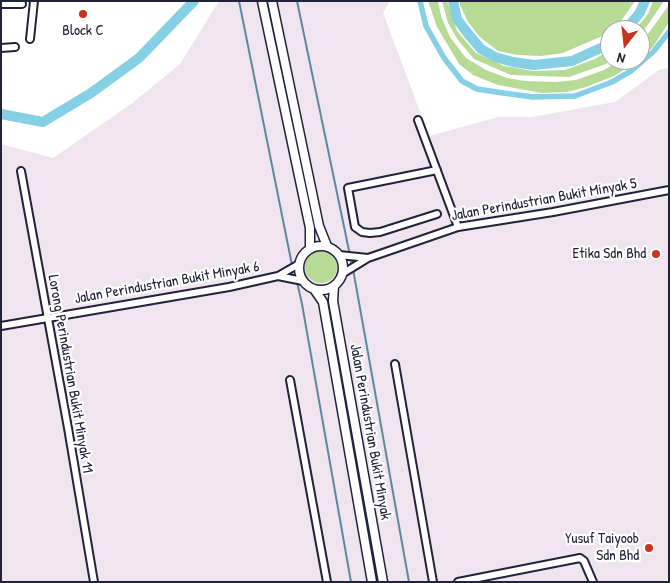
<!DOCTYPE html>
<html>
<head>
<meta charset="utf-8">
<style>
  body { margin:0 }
  #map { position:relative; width:670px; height:583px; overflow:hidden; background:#fff; font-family:"Patrick Hand",sans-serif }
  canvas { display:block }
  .frame { position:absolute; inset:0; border:2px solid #22223b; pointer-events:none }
  .north { position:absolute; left:600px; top:20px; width:50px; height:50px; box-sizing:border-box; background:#fff; border:1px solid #a7a7b1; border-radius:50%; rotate:196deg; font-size:14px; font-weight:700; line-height:20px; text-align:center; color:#22223b }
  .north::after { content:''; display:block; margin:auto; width:18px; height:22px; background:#c8321e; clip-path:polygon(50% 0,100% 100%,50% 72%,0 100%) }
</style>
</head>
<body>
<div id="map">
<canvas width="670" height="583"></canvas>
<div class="frame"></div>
<div class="north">N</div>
</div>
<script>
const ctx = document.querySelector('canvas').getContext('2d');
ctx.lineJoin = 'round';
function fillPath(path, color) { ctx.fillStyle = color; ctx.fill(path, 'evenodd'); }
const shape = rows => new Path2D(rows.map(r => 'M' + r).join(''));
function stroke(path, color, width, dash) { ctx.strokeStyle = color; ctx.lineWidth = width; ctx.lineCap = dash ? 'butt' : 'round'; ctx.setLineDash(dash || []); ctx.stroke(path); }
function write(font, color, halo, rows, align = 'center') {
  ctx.font = font + ' "Patrick Hand",sans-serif'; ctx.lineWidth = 4.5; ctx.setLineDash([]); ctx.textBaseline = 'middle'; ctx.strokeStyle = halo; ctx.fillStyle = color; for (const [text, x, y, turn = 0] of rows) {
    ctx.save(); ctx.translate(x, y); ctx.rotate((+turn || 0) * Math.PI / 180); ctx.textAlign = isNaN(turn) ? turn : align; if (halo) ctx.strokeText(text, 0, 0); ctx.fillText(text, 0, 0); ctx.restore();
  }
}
fillPath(shape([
  [219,1,390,1,383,13,429,136,499,117,532,117,615,102,659,70,669,68,669,582,1,582,1,144,53,158,131,104,180,64]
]), '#f0e4ef');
fillPath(shape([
  [428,1,438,1,441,16,450,37,466,58,486,70,507,78,525,81,556,82,576,80,604,70,621,60,639,60,614,76,586,87,567,92,542,93,498,85,473,75,459,64,437,27],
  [442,1,447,1,457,31,476,53,504,66,533,71,565,70,595,59,610,50,610,60,612,60,606,64,569,77,511,75,474,59,458,40,448,23],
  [460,1,635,1,621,21,609,33,563,53,541,56,517,55,498,51,480,37,468,22,460,5],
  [653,1,664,1,640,36,640,30,635,30,648,14],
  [669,5,669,22,653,47,640,59,640,45],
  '305 267a16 16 0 1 1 32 0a16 16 0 1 1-32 0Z'
]), '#b7db95');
stroke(shape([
  [239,1,292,265],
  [297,1,352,265],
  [353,269,409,582],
  [297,282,302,304,351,582]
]), '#5d8aa1', 2);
stroke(shape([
  [420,1,426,26,444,58,462,81,477,89,503,93,533,97,575,96,612,82,631,71,653,52,669,32]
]), '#85d0e5', 5.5);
stroke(shape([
  [453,1,457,19,469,35,481,49,495,57,513,62,534,65,572,61,605,46,610,42],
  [625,30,639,14,645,1],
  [1,114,43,122,91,93,139,58,194,1]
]), '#85d0e5', 10);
const minor = shape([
  [1,4,22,4],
  [30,39,34,1],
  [1,48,15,47],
  [418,120,458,227],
  [437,170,348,188,355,227,362,232,370,233,380,232,437,214],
  [21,171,68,428,94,582],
  [339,255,368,258],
  [342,274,368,258,458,227,553,212,669,190],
  [278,276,303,281],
  [1,326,229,287,278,276,299,264],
  [395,364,433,582],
  [290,380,327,582],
  [458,582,580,558,584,561,593,582]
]);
const major = shape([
  [262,1,310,228,310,249],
  [272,1,319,226,327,246],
  '299 268a22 22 0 1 1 44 0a22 22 0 1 1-44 0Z',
  [334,286,333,301,383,582],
  [314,289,323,302,372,582]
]);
stroke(minor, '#22223b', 10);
stroke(major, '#22223b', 11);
stroke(minor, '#fff', 6);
stroke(major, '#fff', 8);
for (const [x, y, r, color] of [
  [83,14,5,"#c8321e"],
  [656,254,5,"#c8321e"],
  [649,548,5,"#c8321e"]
]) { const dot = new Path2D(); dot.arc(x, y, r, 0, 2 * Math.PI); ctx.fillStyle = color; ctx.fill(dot); stroke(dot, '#fff', 2); }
write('15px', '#22223b', '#fff', [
  ["Block C",83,31,"center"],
  ["Etika Sdn Bhd",646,254],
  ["Yusuf Taiyoob",639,539],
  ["Sdn Bhd",639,556]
], 'right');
write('15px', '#22223b', '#fff', [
  ["Jalan Perindustrian Bukit Minyak 5",544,200,-10],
  ["Jalan Perindustrian Bukit Minyak 6",167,283,-10],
  ["Lorong Perindustrian Bukit Minyak 11",70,374,80],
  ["Jalan Perindustrian Bukit Minyak",370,432,80]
]);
</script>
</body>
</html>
